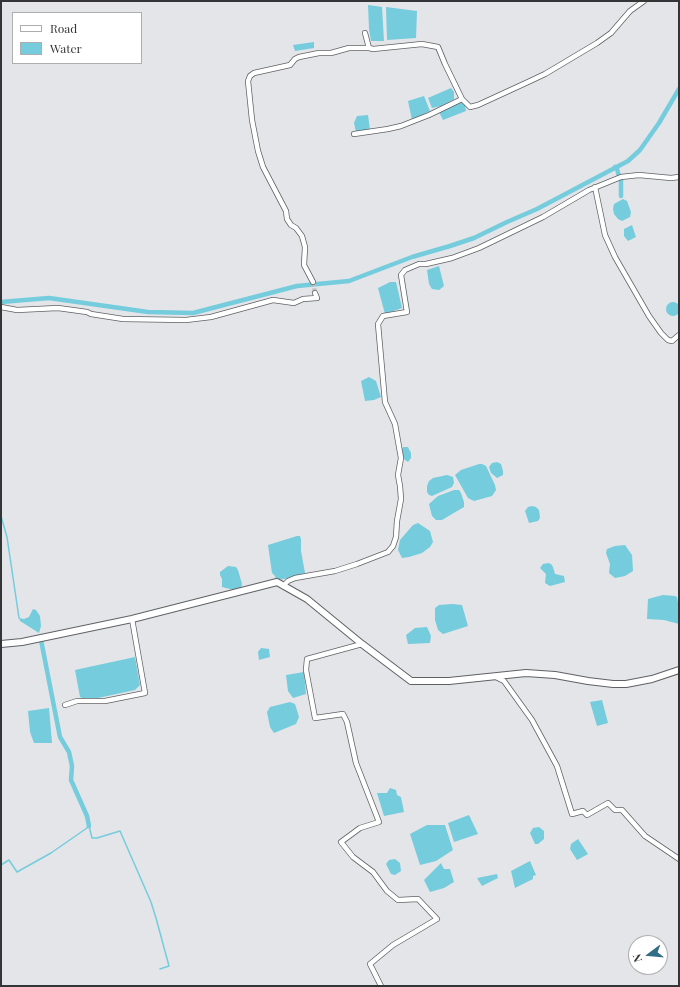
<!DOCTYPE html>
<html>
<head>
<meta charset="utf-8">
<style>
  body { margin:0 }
  #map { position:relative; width:680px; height:987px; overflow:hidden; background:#e3e5e9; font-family:"Playfair Display",serif }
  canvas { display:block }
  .frame { position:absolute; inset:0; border:2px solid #343537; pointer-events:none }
  .legend { position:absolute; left:12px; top:12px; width:130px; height:52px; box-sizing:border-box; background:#fff; border:1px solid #aeaeaf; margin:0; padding:5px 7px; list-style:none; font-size:12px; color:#343537 }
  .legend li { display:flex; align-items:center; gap:8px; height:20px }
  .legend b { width:20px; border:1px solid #aeaeaf }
  .north { position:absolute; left:628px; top:935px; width:40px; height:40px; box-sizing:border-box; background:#fff; border:1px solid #aeaeaf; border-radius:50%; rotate:254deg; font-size:11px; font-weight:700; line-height:16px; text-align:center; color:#343537 }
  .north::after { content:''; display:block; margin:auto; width:14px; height:18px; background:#326c85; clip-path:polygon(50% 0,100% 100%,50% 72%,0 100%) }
</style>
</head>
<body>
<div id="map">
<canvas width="680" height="987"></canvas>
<div class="frame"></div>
<ul class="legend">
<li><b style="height:5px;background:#fff"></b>Road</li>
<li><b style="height:11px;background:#74ccdd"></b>Water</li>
</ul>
<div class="north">N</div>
</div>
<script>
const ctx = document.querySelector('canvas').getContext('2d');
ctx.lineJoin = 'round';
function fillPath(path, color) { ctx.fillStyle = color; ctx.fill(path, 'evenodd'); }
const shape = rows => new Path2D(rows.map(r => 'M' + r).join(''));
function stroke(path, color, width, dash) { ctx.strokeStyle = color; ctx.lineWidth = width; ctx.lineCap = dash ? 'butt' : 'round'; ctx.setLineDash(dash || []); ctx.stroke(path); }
fillPath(shape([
  [368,5,382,7,384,41,371,41,369,29],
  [386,7,417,11,416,38,387,40],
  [314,42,314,48,295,51,293,45],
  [451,88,454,92,454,99,441,106,432,108,428,98],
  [424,96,430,111,412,120,408,101],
  [460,102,465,105,466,111,443,120,439,112],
  [368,115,370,130,356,132,354,123,357,116],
  [623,199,627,201,631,212,630,217,622,221,618,219,614,214,613,209,614,204],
  [632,225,636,237,628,241,624,236,624,229],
  [439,266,444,286,439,290,432,289,429,284,427,270],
  [390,282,396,282,402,308,385,314,378,288],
  '666 309a7 7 0 1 1 14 0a7 7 0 1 1-14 0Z',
  [369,377,376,381,381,397,374,400,365,401,361,381],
  [403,447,408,447,411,453,411,458,408,462,405,460,402,455,401,452],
  [497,462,501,464,503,471,503,475,497,478,491,473,489,467,492,463],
  [479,464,482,464,486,466,495,485,496,490,492,496,474,501,468,498,455,475,461,470],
  [447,475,453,477,454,483,452,487,432,496,429,495,427,492,427,486,429,481,433,478],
  [454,490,459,490,461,493,464,502,464,507,447,517,442,520,436,520,432,516,429,504,438,496],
  [532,506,536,507,539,510,540,518,538,521,529,523,525,511,528,507],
  [418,523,430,531,433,542,430,547,422,553,409,557,402,558,398,550,400,540,413,525],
  [297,536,300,536,301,539,301,551,305,573,284,579,276,580,275,576,272,573,268,545],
  [625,545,632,555,633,571,625,576,615,578,609,573,610,564,606,553,607,549,615,546],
  [548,563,551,564,553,567,555,574,564,576,565,582,550,586,545,583,546,574,540,568,543,564],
  [228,566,236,567,238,570,242,584,241,589,234,590,222,587,222,579,220,575,220,572],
  [663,595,675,596,677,597,679,608,679,624,664,620,647,619,648,599],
  [453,604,462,605,468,626,443,634,438,630,435,620,435,608,439,605],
  [33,609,36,610,40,616,41,626,39,633,20,621,19,618,24,619,29,617],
  [427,627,431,636,430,643,408,644,406,635,415,628],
  [261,648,269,649,270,657,259,660,258,652],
  [135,657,140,685,135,690,98,698,84,699,80,697,75,670],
  [304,672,306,694,293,698,288,691,286,675],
  [602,700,608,723,597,726,590,702],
  [290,702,295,704,299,717,296,724,274,733,270,727,267,712,270,707],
  [49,708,52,743,34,743,30,732,28,711],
  [390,788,396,790,397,795,401,797,404,812,384,816,377,793,387,793],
  [469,815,478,834,454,842,448,823],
  [427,825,445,825,453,850,436,861,420,865,410,834],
  [539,827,544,831,544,839,538,844,535,844,530,833,533,828],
  [578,839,588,854,577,860,570,849,571,844],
  [395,859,400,863,401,871,395,875,391,874,386,864,389,860],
  [530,861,536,875,533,876,533,879,515,888,511,871],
  [441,863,444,869,450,869,454,882,444,888,430,892,424,880],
  [497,874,498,878,482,886,477,878]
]), '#74ccdd');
stroke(shape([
  [1,487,1,489],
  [1,516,7,537,19,618],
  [89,826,92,838,97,838,120,831,151,902,156,918,169,966,160,969],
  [1,865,9,860,17,872,51,853,87,828,89,822]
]), '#74ccdd', 1.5);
stroke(shape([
  [615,167,617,169,619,176],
  [621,179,621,196],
  [1,302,49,298,148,312,193,313,297,286,349,281,412,257,450,246,474,238,507,222,537,209,628,161,640,150,659,123,679,89],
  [41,640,60,737,69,752,72,766,71,780,87,816,89,826]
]), '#74ccdd', 4.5);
stroke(shape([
  [313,282,315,293]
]), '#c0c2c5', 4.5, [4.5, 2]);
const minor = shape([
  [365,33,369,48,373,49,422,44,438,47,445,64,462,99],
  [354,134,388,129,401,126,429,115,462,99,470,107,478,105,528,82,545,74,597,43,611,33,630,11,644,1],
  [595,187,605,235,615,257,649,316,661,333,668,340,672,341,679,335],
  [313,282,304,265,305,247,302,236,296,228,291,225,287,219,286,211,263,167,258,151,252,120,248,81,250,76,254,73,290,65,295,59,299,57,319,53,331,53,349,48,369,48],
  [1,307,17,310,58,308,87,312,91,314,123,319,186,320,211,317,273,300,294,303,303,299,317,298,315,293],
  [283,586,288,581,295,578,335,571,357,564,388,552,393,546,396,537,397,521,401,499,400,486,398,475,401,458,395,424,385,402,378,324,383,316,407,312,401,275,405,270,419,264,426,264,452,258,479,248,543,217,589,190,621,177,639,175,671,178,679,177],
  [362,644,307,659,306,670,315,718,343,714,347,722,356,763,379,822,360,828,341,842,353,857,373,872,387,891,398,900,418,899,437,919,393,945,370,964,381,986],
  [496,677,504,681,532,720,557,766,572,814,583,811,587,815,608,803,615,810,622,810,645,836,679,859],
  [65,705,77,701,105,701,145,693,132,619]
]);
const tertiary = shape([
  [1,644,22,642,132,619,277,582,307,599,362,644,411,681,449,681,526,673,555,675,588,681,613,684,626,684,652,679,679,670]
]);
stroke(minor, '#606165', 6);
stroke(tertiary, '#606165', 8);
stroke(minor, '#fff', 4.5);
stroke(tertiary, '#fff', 6);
</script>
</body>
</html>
